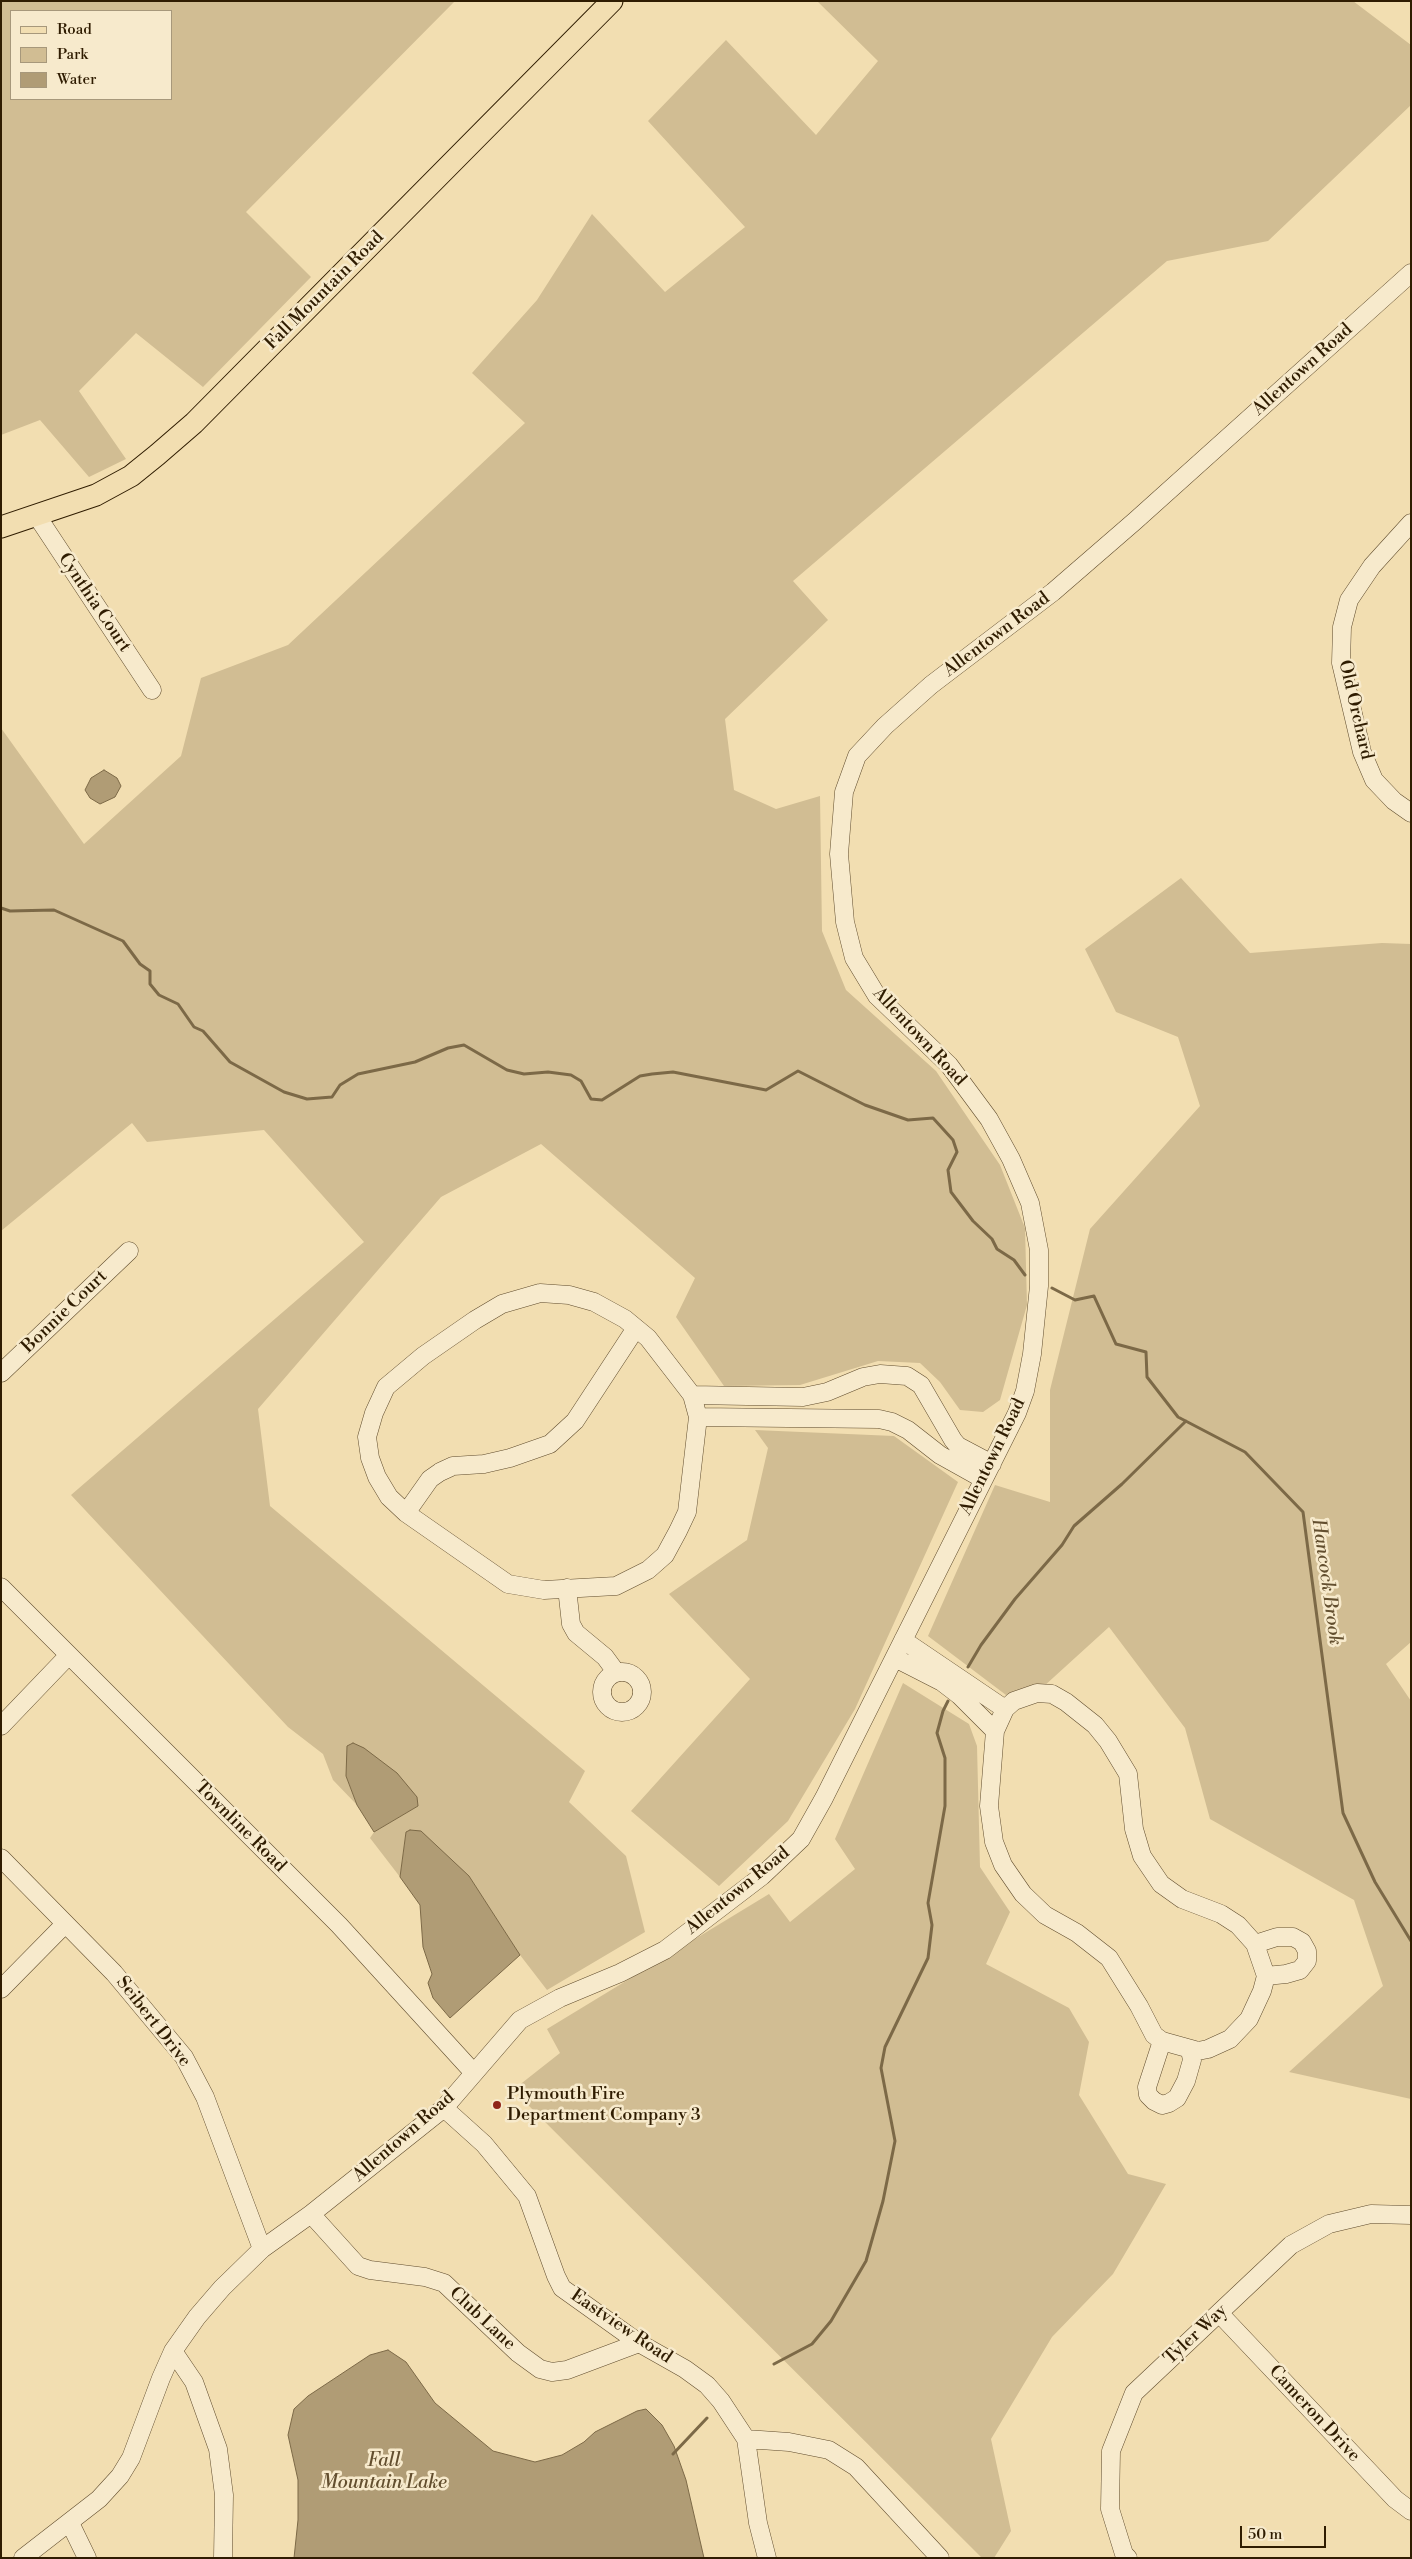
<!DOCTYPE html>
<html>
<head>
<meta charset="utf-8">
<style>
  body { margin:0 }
  #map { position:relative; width:1412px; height:2559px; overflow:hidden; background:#f2deb1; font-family:"Libre Bodoni",serif }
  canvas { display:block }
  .frame { position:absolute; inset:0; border:2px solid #2f1c01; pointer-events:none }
  .legend { position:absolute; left:10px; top:10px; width:162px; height:90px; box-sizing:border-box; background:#f7eacc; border:1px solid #a7987b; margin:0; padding:6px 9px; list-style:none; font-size:15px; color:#2f1c01 }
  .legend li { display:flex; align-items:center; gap:10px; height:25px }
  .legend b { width:25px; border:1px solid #a7987b }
  .scale { position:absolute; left:1240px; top:2526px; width:86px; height:22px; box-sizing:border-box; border:2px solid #2f1c01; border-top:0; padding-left:6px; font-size:15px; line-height:18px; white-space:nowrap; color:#2f1c01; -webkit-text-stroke:4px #f7eacc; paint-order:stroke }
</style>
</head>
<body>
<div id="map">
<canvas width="1412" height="2559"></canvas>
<div class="frame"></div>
<ul class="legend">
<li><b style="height:6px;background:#f2deb1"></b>Road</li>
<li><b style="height:14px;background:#d1bd93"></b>Park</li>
<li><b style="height:14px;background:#b09c75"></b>Water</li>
</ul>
<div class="scale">50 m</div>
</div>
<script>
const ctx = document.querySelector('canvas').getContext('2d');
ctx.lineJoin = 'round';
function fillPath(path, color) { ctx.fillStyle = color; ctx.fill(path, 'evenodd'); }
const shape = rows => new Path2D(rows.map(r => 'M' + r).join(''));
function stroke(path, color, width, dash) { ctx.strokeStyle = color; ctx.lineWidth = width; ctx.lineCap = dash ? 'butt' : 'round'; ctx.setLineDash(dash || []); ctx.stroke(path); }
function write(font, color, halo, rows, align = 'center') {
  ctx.font = font + ' "Libre Bodoni",serif'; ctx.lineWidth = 5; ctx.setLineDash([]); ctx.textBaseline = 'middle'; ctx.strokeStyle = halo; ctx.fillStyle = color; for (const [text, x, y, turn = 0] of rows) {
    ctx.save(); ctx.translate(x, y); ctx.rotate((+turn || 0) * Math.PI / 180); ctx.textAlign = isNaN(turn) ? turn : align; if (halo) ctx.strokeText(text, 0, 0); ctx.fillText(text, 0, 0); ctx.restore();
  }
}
fillPath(shape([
  [1,1,455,1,246,212,311,277,203,387,136,333,79,391,126,459,89,477,40,420,1,435],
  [11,11,171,11,171,99,11,99],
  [817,1,1353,1,1411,45,1411,105,1268,241,1167,261,793,581,828,620,725,719,734,790,776,809,820,796,822,931,846,990,936,1071,1000,1165,1025,1228,1027,1305,1000,1400,983,1412,960,1410,940,1382,920,1363,878,1361,800,1385,724,1386,676,1317,695,1278,541,1144,441,1197,258,1409,270,1506,585,1771,569,1802,626,1856,645,1932,547,1990,520,1955,469,1876,406,1832,400,1877,370,1838,374,1832,418,1806,346,1776,357,1805,333,1780,323,1754,288,1727,71,1495,364,1242,264,1130,147,1142,132,1123,1,1231,1,728,84,844,181,756,201,678,288,645,525,423,472,373,537,300,592,214,665,292,745,227,648,121,726,40,816,135,878,61],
  [1181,878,1250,953,1382,943,1411,944,1411,1642,1386,1664,1411,1701,1411,2099,1289,2072,1383,1986,1354,1900,1210,1819,1185,1728,1109,1627,1043,1687,1006,1695,928,1636,995,1485,1050,1502,1050,1390,1090,1229,1200,1106,1178,1037,1116,1012,1085,949],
  [755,1430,894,1436,958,1482,855,1709,788,1821,719,1886,631,1811,750,1679,669,1594,747,1540,768,1448],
  [903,1683,969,1724,977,1746,980,1867,1010,1912,986,1964,1069,2008,1089,2042,1079,2095,1128,2174,1166,2184,1113,2274,1052,2337,991,2439,1011,2531,994,2558,982,2558,513,2090,560,2053,547,2029,769,1894,790,1922,855,1869,835,1839]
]), '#d1bd93');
const water = shape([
  [104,770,117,778,121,786,115,797,100,804,90,798,85,790,91,778,104,770],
  [353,1743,364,1748,397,1773,417,1797,418,1806,374,1832,357,1805,346,1776,347,1746,353,1743],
  [410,1830,421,1831,469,1876,520,1955,450,2018,433,1998,428,1983,432,1974,423,1947,420,1905,400,1877,406,1832,410,1830],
  [388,2350,406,2362,435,2403,493,2451,535,2462,562,2455,584,2442,595,2432,637,2411,646,2409,662,2425,674,2446,686,2480,704,2558,294,2558,298,2520,298,2480,288,2435,294,2409,308,2396,370,2355,388,2350]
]);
fillPath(water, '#b09c75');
stroke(water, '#7c6947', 1);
stroke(shape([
  [1,908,10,911,54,910,123,941,140,964,150,971,150,984,159,995,178,1004,194,1027,203,1031,230,1062,284,1092,307,1099,332,1097,340,1085,358,1074,415,1062,448,1048,464,1045,507,1070,524,1074,548,1072,571,1075,581,1081,591,1099,602,1100,640,1076,652,1074,673,1072,766,1090,798,1071,865,1105,908,1120,933,1118,953,1140,957,1152,948,1170,951,1192,973,1221,992,1239,997,1249,1014,1260,1025,1275],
  [1052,1288,1075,1300,1094,1296,1116,1344,1146,1352,1147,1377,1178,1417,1245,1452,1303,1512,1343,1813,1375,1882,1411,1941],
  [968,1667,981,1645,1015,1599,1062,1545,1074,1526,1122,1484,1186,1421],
  [774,2364,812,2344,831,2321,866,2261,883,2201,895,2141,881,2068,885,2047,928,1958,932,1925,928,1903,945,1806,945,1758,937,1733,943,1711,948,1701],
  [673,2454,707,2418]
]), '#7c6947', 3);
const minor = shape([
  [37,516,152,690],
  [1411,523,1372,566,1349,600,1342,627,1341,663,1362,752,1374,780,1394,801,1411,813],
  [540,1293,569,1295,594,1302,625,1319,648,1338,692,1395,698,1417,687,1512,678,1531,665,1555,648,1570,616,1586,544,1590,508,1584,406,1513,389,1497,377,1477,370,1458,367,1437,374,1413,386,1387,423,1356,475,1320,502,1304,540,1293],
  [1,1373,129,1251],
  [692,1395,803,1397,827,1392,863,1377,880,1374,907,1376,921,1385,953,1440,958,1446,992,1464],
  [698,1417,879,1419,892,1422,908,1430,940,1455,983,1479],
  [406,1513,430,1479,440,1472,453,1466,484,1464,510,1458,550,1444,575,1421,636,1328],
  [1,1587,339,1925,473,2072],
  [567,1588,571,1624,576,1633,605,1657,616,1672],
  [903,1640,1005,1709],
  [895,1658,942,1682,959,1695,995,1731],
  '602 1692a20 20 0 1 1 40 0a20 20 0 1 1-40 0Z',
  [1037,1693,1052,1694,1066,1702,1095,1725,1108,1741,1128,1774,1134,1829,1142,1856,1161,1884,1182,1899,1221,1914,1238,1925,1255,1944,1266,1976,1262,1991,1249,2019,1230,2039,1208,2049,1198,2051,1162,2041,1154,2035,1139,2006,1109,1958,1077,1933,1045,1915,1023,1894,1003,1865,994,1842,989,1806,995,1731,1005,1709,1014,1701,1037,1693],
  [1,1726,68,1656],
  [1,1858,114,1973,184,2057,205,2097,262,2249],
  [1255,1944,1277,1937,1293,1937,1302,1942,1307,1951,1307,1961,1300,1970,1286,1974,1266,1976],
  [1,1989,65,1924],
  [1162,2041,1147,2087,1148,2095,1154,2101,1162,2105,1169,2103,1177,2098,1186,2081,1192,2060,1190,2050],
  [444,2108,484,2144,527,2196,556,2276,562,2288,639,2343,685,2369,707,2385,721,2401,746,2439,758,2523,767,2558],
  [311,2214,358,2266,370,2270,425,2277,444,2283,518,2353,540,2369,552,2372,567,2370,639,2343],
  [1220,2314,1395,2499,1411,2511],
  [173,2351,194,2382,218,2449,224,2495,223,2558],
  [746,2439,789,2442,829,2450,856,2467,940,2558],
  [70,2523,87,2558],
  [23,2558,99,2499,120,2476,131,2458,161,2378,173,2351,197,2317,222,2288,262,2249,311,2214,444,2108,520,2020,560,1998,620,1973,665,1950,762,1876,801,1839,824,1798,1017,1413,1025,1391,1032,1354,1039,1286,1039,1250,1030,1203,1011,1159,989,1119,949,1065,877,996,854,958,845,922,839,854,844,792,857,756,885,726,931,685,1053,592,1135,521,1411,273],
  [1128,2558,1124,2554,1110,2509,1111,2451,1134,2393,1291,2245,1329,2224,1371,2214,1411,2215]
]);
const major = shape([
  [1,527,96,495,131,476,157,455,194,423,612,1]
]);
stroke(minor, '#604c2d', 19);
stroke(major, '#2f1c01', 23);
stroke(minor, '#f7eacc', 18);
stroke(major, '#f2deb1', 21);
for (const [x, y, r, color] of [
  [497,2105,5,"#8f2418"]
]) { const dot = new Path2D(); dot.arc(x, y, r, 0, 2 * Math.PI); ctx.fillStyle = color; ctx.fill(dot); stroke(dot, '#f7eacc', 2); }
write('18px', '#2f1c01', '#f7eacc', [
  ["Fall Mountain Road",325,291,-45],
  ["Allentown Road",1303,370,-42],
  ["Cynthia Court",94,603,56],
  ["Allentown Road",997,635,-37],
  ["Old Orchard",1355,710,77],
  ["Allentown Road",919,1037,47],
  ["Bonnie Court",65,1312,-44],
  ["Allentown Road",993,1457,-64],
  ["Townline Road",240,1827,45],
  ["Allentown Road",738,1891,-39],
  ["Seibert Drive",153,2022,52],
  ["Allentown Road",404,2137,-41],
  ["Club Lane",482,2319,43],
  ["Eastview Road",621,2327,34],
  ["Tyler Way",1196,2335,-43],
  ["Cameron Drive",1314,2414,47]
]);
write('18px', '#2f1c01', '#f7eacc', [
  ["Plymouth Fire",507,2095],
  ["Department Company 3",507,2116]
], 'left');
write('italic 19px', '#634f2f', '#f7eacc', [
  ["Hancock Brook",1326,1582,82],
  ["Fall",384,2461],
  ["Mountain Lake",384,2483]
]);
</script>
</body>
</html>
